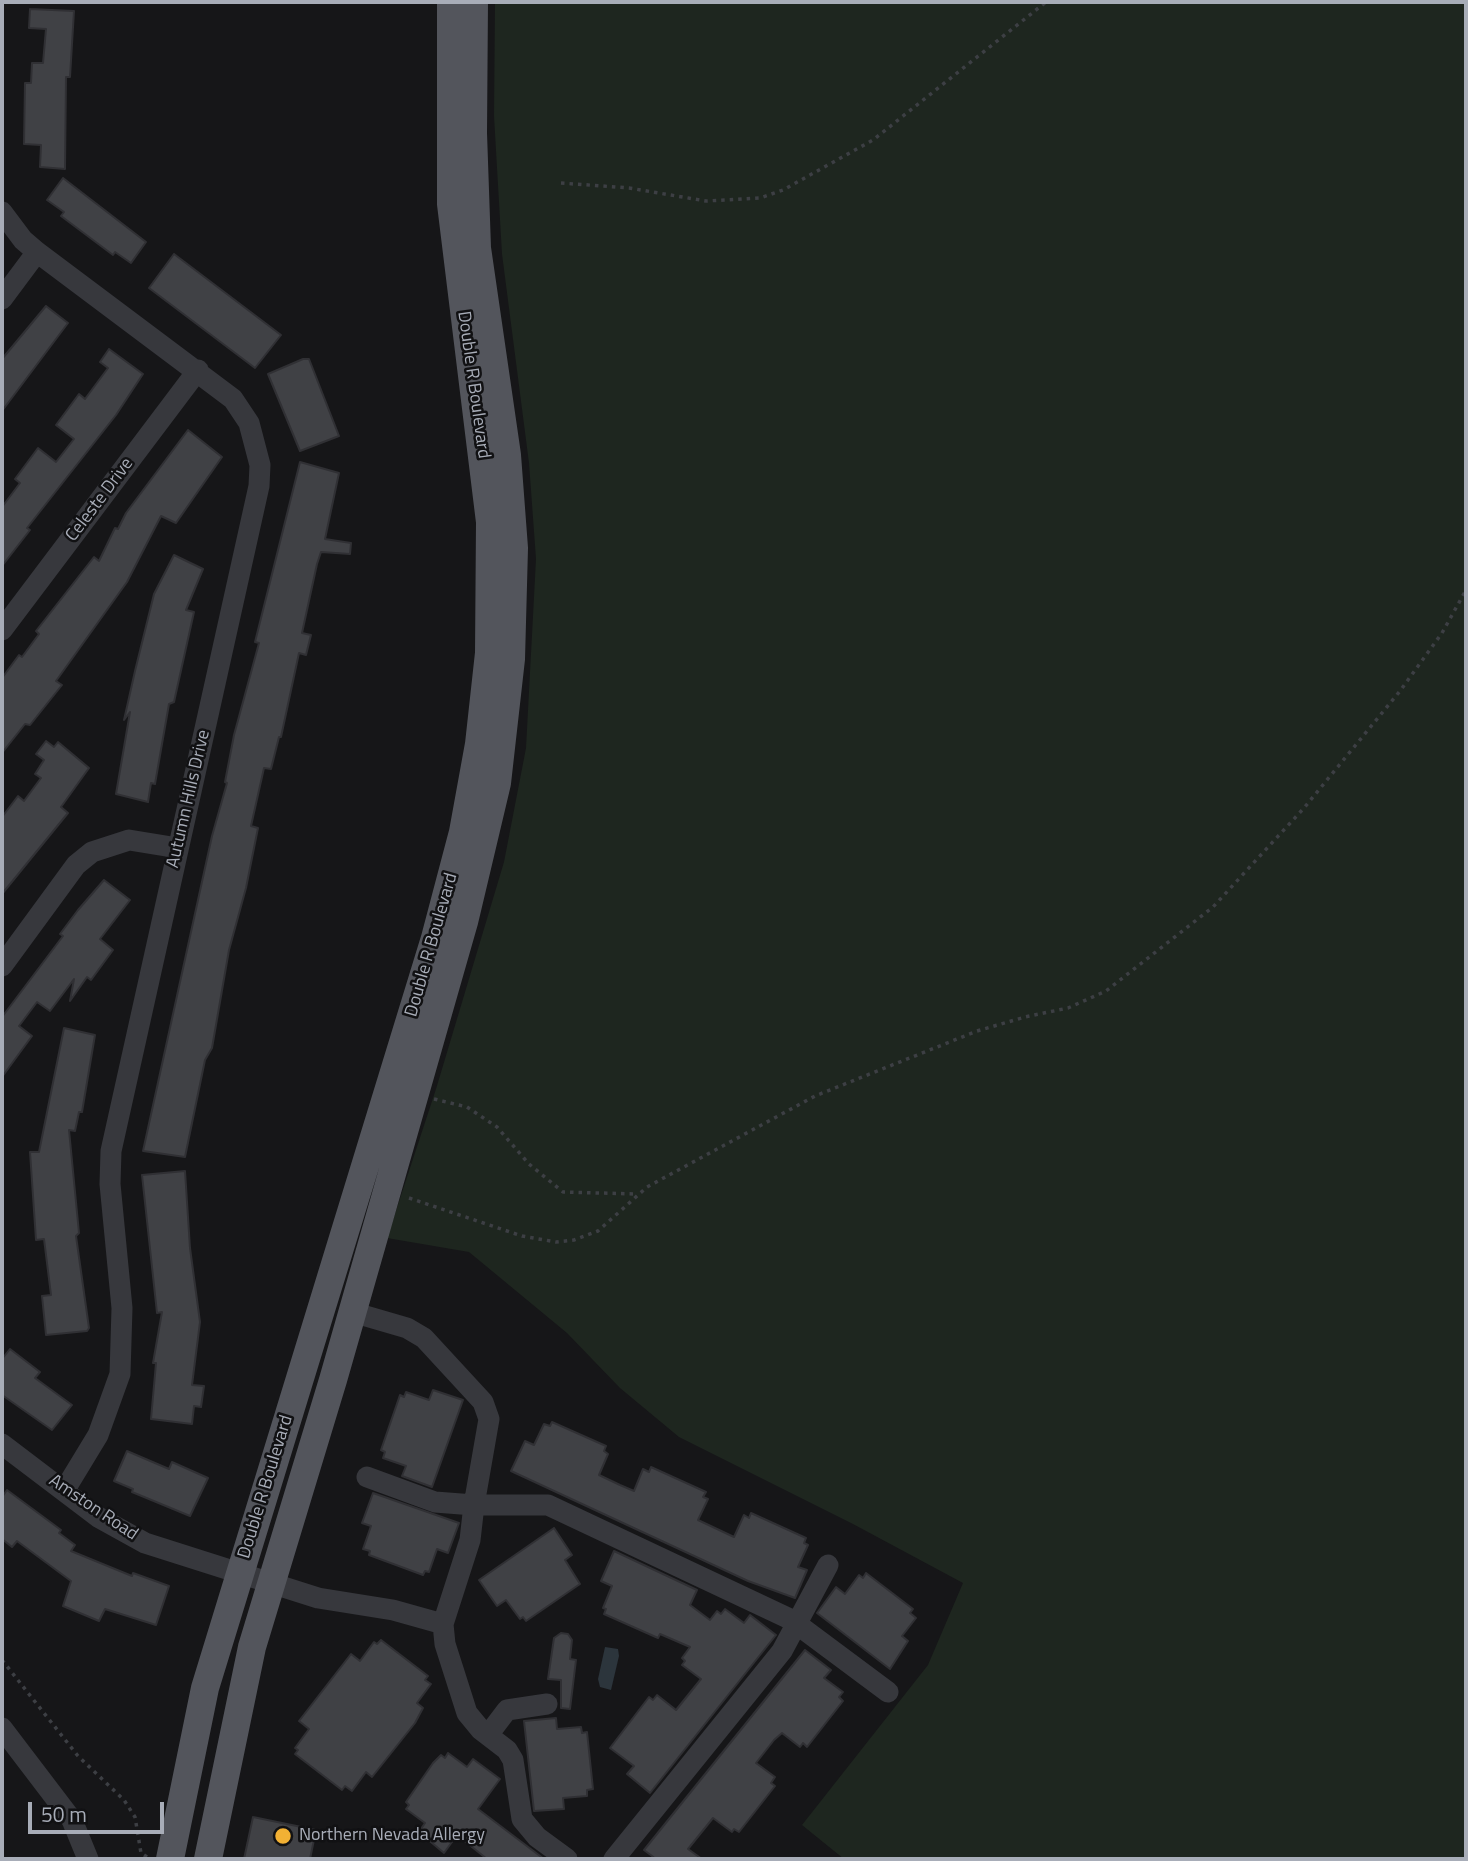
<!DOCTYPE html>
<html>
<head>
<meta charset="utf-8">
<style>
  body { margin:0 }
  #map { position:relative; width:1468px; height:1861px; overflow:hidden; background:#161618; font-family:"Titillium Web",sans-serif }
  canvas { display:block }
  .frame { position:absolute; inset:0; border:4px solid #a8adb8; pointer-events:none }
  .scale { position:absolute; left:28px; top:1802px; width:136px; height:32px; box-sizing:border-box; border:4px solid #a8adb8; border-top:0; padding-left:9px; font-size:21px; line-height:24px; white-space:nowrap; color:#a8adb8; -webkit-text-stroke:5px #111113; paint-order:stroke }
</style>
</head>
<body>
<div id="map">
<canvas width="1468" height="1861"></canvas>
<div class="frame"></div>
<div class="scale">50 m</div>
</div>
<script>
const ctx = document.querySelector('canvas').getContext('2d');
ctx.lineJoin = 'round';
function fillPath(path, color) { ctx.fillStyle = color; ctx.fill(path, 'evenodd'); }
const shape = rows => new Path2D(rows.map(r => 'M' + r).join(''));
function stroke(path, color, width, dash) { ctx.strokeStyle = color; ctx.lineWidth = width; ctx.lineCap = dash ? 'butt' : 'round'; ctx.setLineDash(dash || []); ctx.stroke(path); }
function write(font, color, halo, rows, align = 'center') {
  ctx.font = font + ' "Titillium Web",sans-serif'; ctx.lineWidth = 5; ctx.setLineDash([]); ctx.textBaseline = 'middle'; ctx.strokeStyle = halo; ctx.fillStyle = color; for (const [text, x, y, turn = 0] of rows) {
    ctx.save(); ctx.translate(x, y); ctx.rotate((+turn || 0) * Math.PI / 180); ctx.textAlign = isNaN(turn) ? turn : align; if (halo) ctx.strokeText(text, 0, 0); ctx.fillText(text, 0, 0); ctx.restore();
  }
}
fillPath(shape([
  [495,2,1466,2,1466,1859,844,1859,802,1825,928,1665,963,1583,853,1524,679,1437,620,1388,567,1333,469,1252,387,1238,436,1089,504,862,526,748,536,559,529,463,502,254,494,116]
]), '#1e261f');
fillPath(shape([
  [605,1647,618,1649,619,1656,611,1690,600,1687,598,1679]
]), '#2c353c');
const building = shape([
  [30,9,74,11,70,77,66,77,65,169,40,167,41,145,24,144,25,83,31,83,32,63,43,63,46,29,29,28,30,9],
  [63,178,146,242,131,263,115,252,113,255,61,216,64,212,47,200,63,178],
  [174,254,281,335,255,368,149,288,174,254],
  [46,306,68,323,2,411,2,359,46,306],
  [109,349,143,374,116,415,27,528,30,530,2,566,2,507,20,483,15,479,38,448,56,462,74,439,56,425,79,394,85,399,108,368,100,362,109,349],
  [303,359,309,359,339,436,300,451,268,374,303,359],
  [188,430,222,457,176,523,161,516,127,582,56,681,62,685,30,725,25,724,2,753,2,678,19,655,22,657,39,634,36,631,94,557,99,561,115,528,118,529,126,513,188,430],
  [300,462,339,473,325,539,351,543,350,554,321,552,317,564,302,633,311,635,306,655,299,653,281,737,279,737,271,769,264,768,251,826,258,828,246,888,229,950,212,1048,205,1060,185,1157,143,1151,212,836,227,783,225,782,234,735,259,643,255,642,300,462],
  [174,555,203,569,186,610,194,612,174,702,169,704,155,784,151,783,148,802,116,794,130,712,124,720,135,671,154,594,174,555],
  [46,741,54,747,58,742,89,768,61,807,68,813,2,894,2,817,18,796,24,801,41,778,35,774,44,760,36,754,46,741],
  [104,880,130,900,100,939,113,950,91,980,87,977,70,1001,74,979,50,1011,37,1002,19,1026,32,1036,2,1077,2,1017,63,936,60,934,78,910,104,880],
  [64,1028,95,1035,82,1112,79,1112,75,1131,69,1130,79,1233,76,1236,89,1328,87,1331,46,1335,42,1296,51,1295,44,1239,36,1240,30,1152,39,1152,64,1028],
  [185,1171,190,1248,200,1322,192,1385,204,1386,201,1407,194,1406,192,1424,151,1419,156,1363,153,1363,162,1312,157,1313,142,1175,185,1171],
  [10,1349,40,1372,35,1378,72,1405,52,1430,2,1395,2,1359,10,1349],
  [433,1390,463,1400,432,1487,402,1476,406,1466,383,1458,385,1452,381,1450,400,1395,404,1397,406,1392,429,1400,433,1390],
  [552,1422,606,1446,604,1451,608,1454,599,1475,620,1485,634,1491,643,1469,649,1472,651,1467,706,1492,703,1497,708,1499,698,1520,734,1537,744,1515,749,1518,751,1513,806,1538,804,1543,808,1545,798,1567,807,1570,795,1598,748,1581,511,1471,525,1441,534,1445,544,1424,550,1426,552,1422],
  [127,1451,169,1469,172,1462,208,1478,190,1516,132,1492,133,1489,114,1481,127,1451],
  [7,1490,61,1530,59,1533,75,1545,71,1551,132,1576,133,1573,169,1586,156,1625,105,1609,99,1621,63,1606,71,1581,17,1541,12,1547,2,1539,2,1497,7,1490],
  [373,1493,459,1523,448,1553,437,1549,429,1572,425,1571,423,1575,369,1555,370,1551,363,1549,371,1526,362,1523,373,1493],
  [554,1528,572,1555,565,1560,580,1584,526,1621,523,1617,520,1619,506,1600,497,1606,479,1580,554,1528],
  [614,1551,697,1590,690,1605,710,1620,717,1611,721,1614,725,1609,744,1623,750,1615,776,1635,650,1793,627,1774,634,1766,610,1748,649,1697,653,1700,657,1695,676,1710,701,1679,682,1665,685,1661,682,1658,690,1647,660,1634,658,1638,604,1614,606,1609,603,1608,612,1586,601,1581,614,1551],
  [866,1573,913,1609,910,1613,916,1618,902,1636,908,1641,890,1669,817,1613,836,1587,845,1594,859,1575,863,1578,866,1573],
  [561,1633,568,1634,572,1640,570,1659,576,1660,570,1709,561,1708,561,1680,548,1679,554,1638,561,1633],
  [381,1640,428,1676,425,1680,431,1684,417,1703,423,1708,415,1723,372,1777,366,1772,352,1791,345,1786,342,1790,295,1754,298,1750,295,1748,309,1729,299,1721,351,1654,360,1661,374,1642,377,1644,381,1640],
  [805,1650,831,1670,824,1678,843,1692,839,1697,843,1701,807,1747,803,1743,800,1747,782,1733,774,1740,756,1763,775,1777,771,1783,775,1786,739,1832,734,1829,732,1832,713,1818,688,1849,702,1859,656,1859,644,1850,805,1650],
  [556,1718,557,1729,581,1727,582,1733,587,1732,593,1789,587,1790,587,1796,563,1798,564,1809,534,1811,524,1721,556,1718],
  [448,1753,467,1767,473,1759,500,1779,478,1809,544,1859,487,1859,457,1835,444,1853,419,1832,425,1823,406,1809,409,1805,406,1802,433,1763,441,1755,445,1758,448,1753],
  [253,1817,316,1830,310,1859,244,1859,253,1817]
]);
fillPath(building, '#404145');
stroke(building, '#303034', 2);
stroke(shape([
  [561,183,629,188,706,201,760,198,783,190,873,140,1046,2],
  [434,1099,467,1107,497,1127,529,1164,563,1192,637,1194],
  [409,1198,522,1236,556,1242,574,1240,598,1231,647,1187,815,1096,977,1031,1025,1017,1068,1008,1106,991,1213,907,1304,808,1400,691,1442,633,1466,590],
  [2,1660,78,1756,124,1800,135,1817,141,1853,147,1857]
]), '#3d3f44', 3.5, [3.5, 5]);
stroke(shape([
  [2,212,23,240,37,252,233,399,249,423,260,465,259,486,111,1151,110,1184,122,1308,120,1374,98,1435,64,1491],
  [2,299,37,252],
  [2,630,198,370],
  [2,966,76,865,92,852,129,840,178,848],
  [352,1312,407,1328,424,1338,483,1402,489,1419,474,1505,435,1502,367,1477],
  [2,1444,98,1517,145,1543,318,1598,393,1610,443,1624],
  [2,1728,72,1820,88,1859],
  [488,1735,507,1710,547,1704],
  [567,1859,537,1837,522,1819,513,1760,507,1750,481,1730,467,1713,445,1644,443,1624,470,1540,474,1505,548,1505,790,1619,888,1692],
  [614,1859,782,1651,828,1565]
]), '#37383d', 21);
stroke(shape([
  [170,1859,205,1688,435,938,463,832,479,744,489,653,490,522,451,204,451,2],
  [208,1859,252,1647,333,1380,464,922,497,783,511,659,514,548,507,455,477,248,473,133,474,2]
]), '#53555c', 28);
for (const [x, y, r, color] of [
  [283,1836,9,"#f2b134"]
]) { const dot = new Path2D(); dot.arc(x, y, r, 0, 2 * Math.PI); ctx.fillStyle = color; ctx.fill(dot); stroke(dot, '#111113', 2.5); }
write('18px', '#a8adb8', '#111113', [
  ["Double R Boulevard",473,385,82],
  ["Celeste Drive",100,500,-53],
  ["Autumn Hills Drive",189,799,-77],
  ["Double R Boulevard",432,945,-74],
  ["Double R Boulevard",266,1487,-73],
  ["Amston Road",93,1508,34]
]);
write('18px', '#a8adb8', '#111113', [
  ["Northern Nevada Allergy",299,1836]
], 'left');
</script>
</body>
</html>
